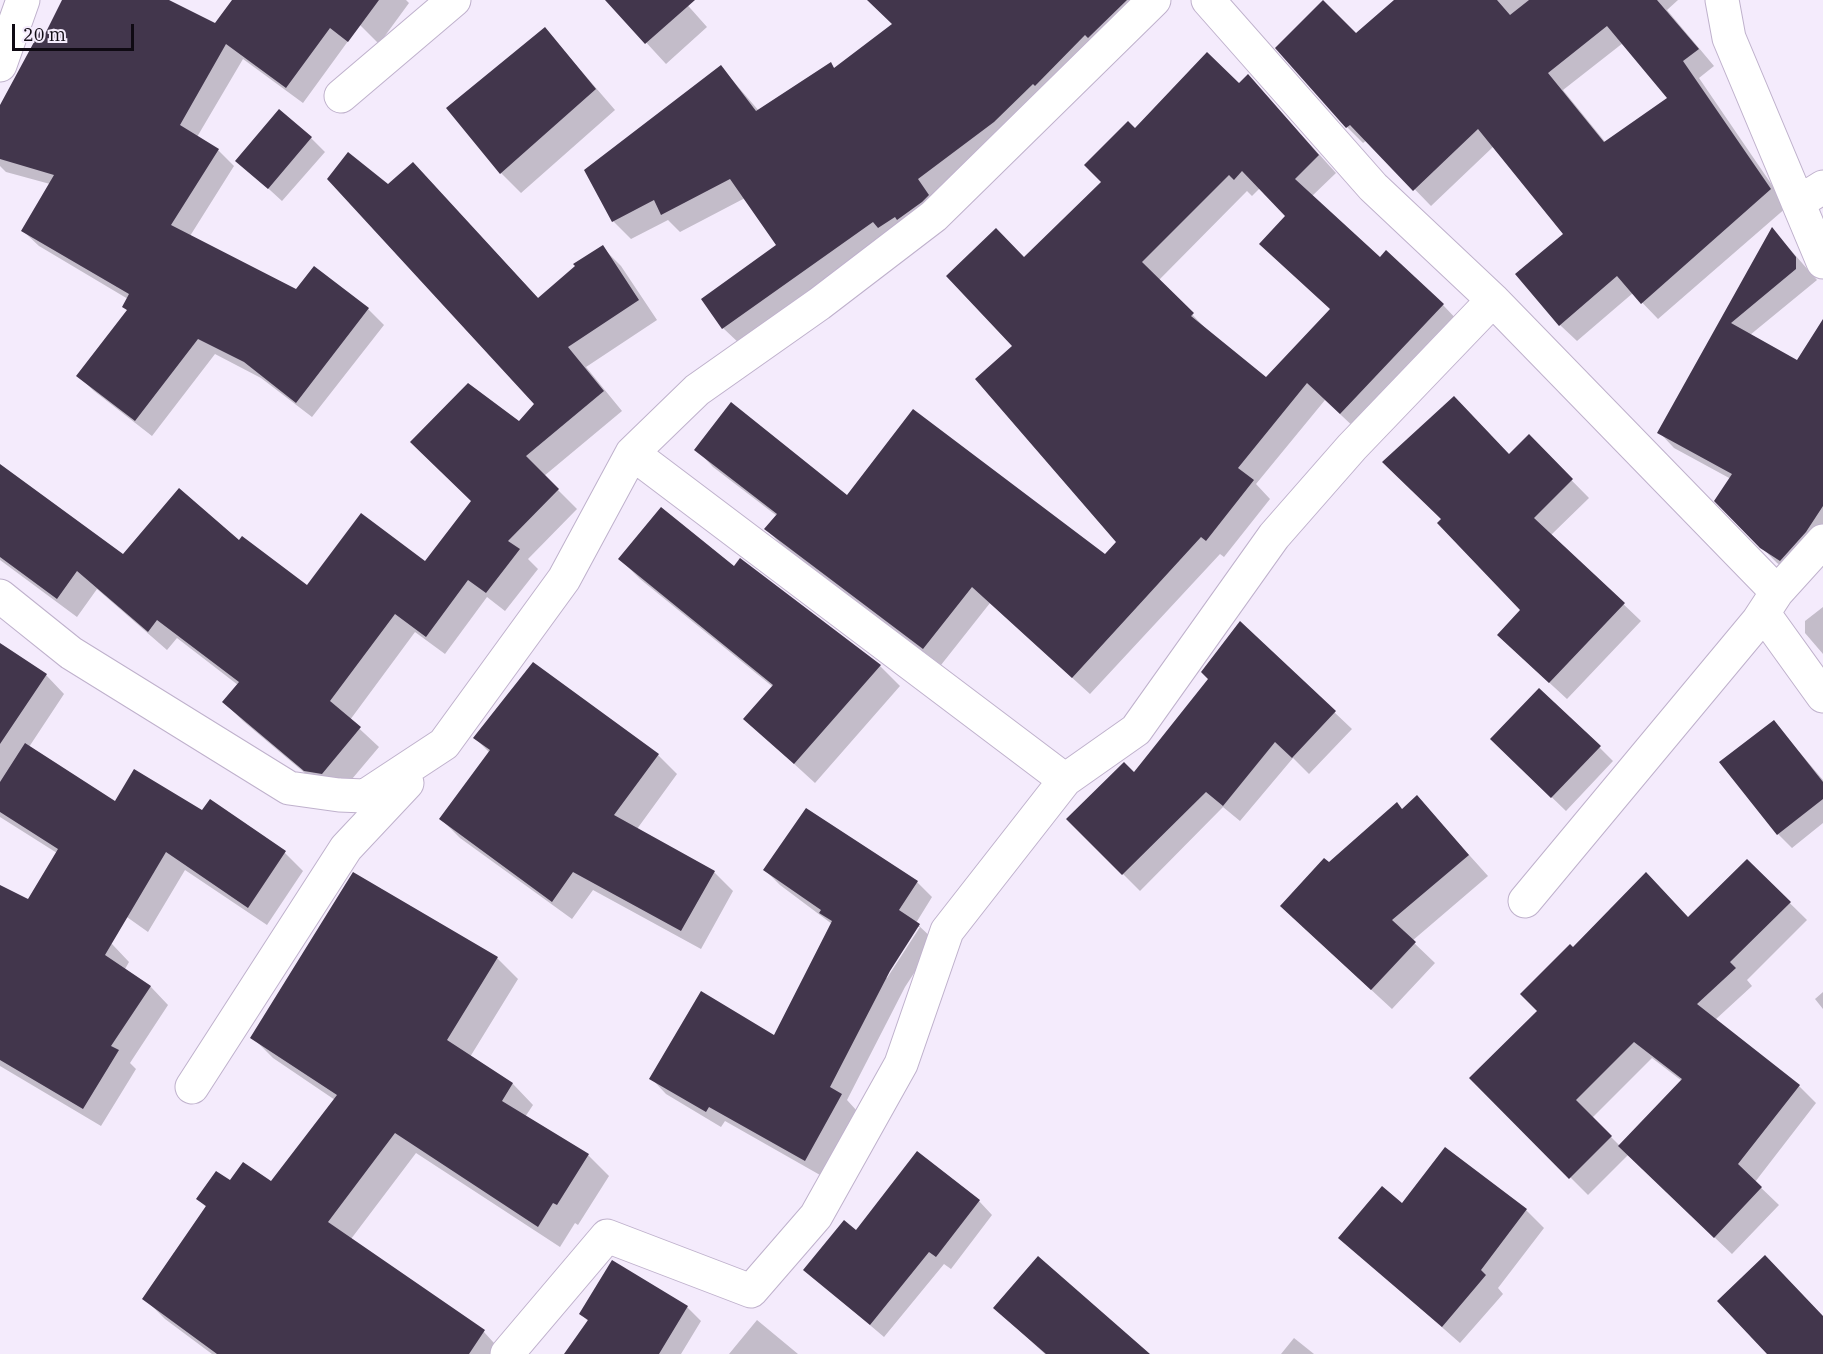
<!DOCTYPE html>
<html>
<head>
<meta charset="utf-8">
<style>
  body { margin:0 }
  #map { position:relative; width:1823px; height:1354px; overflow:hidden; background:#f4ebfc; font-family:"IBM Plex Serif",serif }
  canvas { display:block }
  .scale { position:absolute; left:12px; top:24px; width:122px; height:27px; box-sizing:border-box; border:3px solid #0f0a13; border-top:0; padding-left:8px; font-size:18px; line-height:21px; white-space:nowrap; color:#0f0a13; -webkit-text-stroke:4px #f4ebfc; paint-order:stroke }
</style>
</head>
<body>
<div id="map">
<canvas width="1823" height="1354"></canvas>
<div class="scale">20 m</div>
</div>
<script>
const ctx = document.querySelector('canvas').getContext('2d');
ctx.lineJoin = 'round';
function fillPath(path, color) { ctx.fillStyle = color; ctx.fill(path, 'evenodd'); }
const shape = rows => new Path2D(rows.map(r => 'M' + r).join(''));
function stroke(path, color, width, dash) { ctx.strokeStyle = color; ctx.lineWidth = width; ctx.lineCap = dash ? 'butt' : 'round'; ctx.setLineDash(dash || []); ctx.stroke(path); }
fillPath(shape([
  [64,0,166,0,216,25,234,0,300,0,351,37,303,103,243,59,197,137,218,150,234,166,190,236,297,290,314,268,368,309,384,325,312,417,261,378,215,354,152,436,94,391,78,376,128,311,124,307,128,299,39,246,23,231,50,184,6,172,0,166,0,108,46,36],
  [335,0,406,0,409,3,379,44],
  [607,0,683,0,707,27,666,64],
  [868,0,1139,0,1012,140,741,345,723,328,778,246,745,198,680,232,668,220,631,239,613,221,721,67,759,111,831,64,835,69,894,25],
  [1397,0,1678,0,1667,10,1714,66,1699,78,1787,207,1658,319,1633,293,1577,341,1560,325,1565,234,1494,146,1431,206,1367,140,1363,143,1347,127,1356,35],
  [1623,43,1670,99,1606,143,1563,90],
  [545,29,615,110,521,193,501,173,448,108],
  [1248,76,1336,173,1311,197,1380,259,1443,305,1460,323,1358,431,1325,400,1256,484,1270,499,1224,557,1220,554,1090,694,990,603,941,665,783,546,766,529,777,516,713,467,696,449,848,497,1105,556,1118,542,1015,347,1024,259,1103,182,1135,130,1239,85],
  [1260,188,1287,216,1332,310,1266,379,1209,332,1159,280,1247,191,1252,196],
  [311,138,325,152,282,201,237,160],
  [413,164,539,299,602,247,621,266,657,320,586,367,622,411,544,476,577,509,528,559,538,569,505,611,487,597,445,654,415,632,350,720,379,747,341,792,325,790,243,721,224,702,238,685,177,638,167,650,97,589,77,617,0,560,0,471,123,556,240,542,308,588,426,563,473,501,519,423,536,404,388,186],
  [1773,230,1817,280,1750,335,1798,362,1823,321,1823,540,1796,575,1777,563,1716,501,1731,479,1674,448,1659,432],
  [1529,437,1589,498,1551,535,1641,621,1567,699,1516,652,1522,610,1509,456],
  [620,559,735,568,880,666,900,686,815,783,745,719,773,687,640,579],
  [1823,607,1823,654,1805,633,1805,621],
  [1240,623,1352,729,1309,774,1293,758,1240,821,1223,807,1140,891,1068,819,1134,774,1210,679],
  [0,644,46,675,64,694,29,747,115,803,203,812,285,853,303,871,267,925,185,870,148,932,72,878,57,853,0,817],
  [534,664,658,755,677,774,637,829,714,872,733,891,701,949,593,890,572,919,460,838,441,819,490,753,475,738],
  [1774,722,1823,780,1823,823,1792,848,1778,834],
  [1599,747,1613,761,1566,811,1506,753],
  [1417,797,1488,876,1412,941,1435,963,1392,1009,1302,926,1402,810],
  [1747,861,1807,920,1747,980,1752,986,1715,1020,1799,1086,1816,1103,1755,1182,1779,1205,1732,1254,1628,1155,1588,1195,1471,1078,1539,1011,1573,949,1689,919],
  [1652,1058,1682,1081,1620,1146,1592,1118],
  [765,870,917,882,932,897,916,923,935,941,905,987,847,1100,857,1111,820,1175,725,1121,721,1127,666,1094,651,1078,775,1037,832,924,780,885],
  [917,927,920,927,887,978,885,977],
  [354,874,497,958,518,979,470,1057,513,1084,533,1105,525,1117,588,1155,609,1176,578,1225,575,1223,560,1247,416,1153,351,1239,484,1332,504,1354,212,1354,165,1319,144,1298,206,1207,198,1199,230,1182,271,1183,335,1100,273,1058,252,1037],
  [0,886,112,944,129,962,125,969,151,987,168,1005,130,1063,136,1069,101,1126,0,1066],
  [1823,992,1823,1009,1815,999],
  [979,1201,992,1215,951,1269,944,1264,884,1337,805,1270,856,1232],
  [1403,1206,1526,1210,1544,1228,1498,1288,1503,1294,1460,1343,1340,1238],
  [687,1307,701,1321,681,1354,567,1354,589,1322,581,1314],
  [995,1308,1146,1354,1045,1354],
  [757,1320,798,1354,729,1354],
  [1294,1338,1314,1354,1281,1354]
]), '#0003');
fillPath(shape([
  [62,0,169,0,215,23,232,0,379,0,348,42,330,28,286,88,226,44,180,125,219,149,171,225,296,289,314,266,369,308,296,403,244,362,198,339,135,421,76,376,127,310,122,307,129,294,21,231,54,175,0,159,0,105,40,31,45,34],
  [605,0,695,0,645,44],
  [867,0,1127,0,1088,38,1085,35,1035,86,1033,84,994,122,918,179,929,195,922,202,897,220,895,217,878,228,873,222,722,329,701,299,776,245,730,179,661,215,654,200,612,222,584,170,721,65,756,111,831,62,834,68,892,24],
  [1323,0,1356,33,1394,0,1497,0,1510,15,1529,0,1657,0,1699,49,1683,61,1771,189,1641,304,1617,276,1559,326,1515,274,1563,234,1478,129,1413,191,1350,125,1346,128,1275,48],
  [1607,26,1667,98,1604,142,1548,73],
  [545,27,596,89,500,174,446,108],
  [1207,52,1239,83,1248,74,1319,155,1295,179,1380,257,1386,250,1444,304,1340,414,1307,383,1238,468,1254,480,1206,541,1201,537,1072,678,972,587,923,649,764,529,777,514,694,450,731,402,847,495,913,409,1105,554,1116,542,975,379,1012,346,946,276,996,228,1024,257,1101,182,1084,165,1128,121,1135,128],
  [1242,171,1285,216,1259,244,1330,309,1266,377,1191,316,1194,313,1142,262,1229,175,1234,180],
  [279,109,312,137,268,189,235,161],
  [348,152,388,184,413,162,538,298,575,266,573,264,603,245,639,300,568,347,604,391,526,456,559,489,508,541,520,549,486,593,468,580,426,637,395,614,330,701,361,727,322,774,304,771,222,702,239,682,157,620,148,632,77,571,57,599,0,557,0,464,123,554,179,488,239,540,242,536,307,585,361,513,425,561,471,501,410,442,468,383,519,421,534,404,327,179],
  [1772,227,1796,257,1796,269,1731,323,1797,360,1823,319,1823,506,1806,532,1780,561,1760,548,1714,501,1732,474,1657,433],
  [1454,396,1509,454,1529,434,1573,479,1534,518,1625,603,1549,683,1497,635,1520,610,1437,523,1441,519,1382,462],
  [661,507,734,566,740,558,881,665,794,764,743,719,773,685,618,559],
  [1240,621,1336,711,1292,758,1275,742,1223,806,1206,792,1122,875,1066,819,1124,762,1134,772,1208,679,1201,672],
  [0,643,47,674,0,744],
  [533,662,659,754,614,815,715,871,681,931,573,872,552,902,439,819,490,750,473,738],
  [1539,688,1601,746,1551,798,1490,739],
  [1774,720,1823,782,1823,799,1777,835,1719,762],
  [25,743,115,801,134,769,202,810,210,799,286,851,248,908,166,852,105,955,151,986,111,1046,119,1050,83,1109,0,1060,0,885,28,899,58,849,0,812,0,782],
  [1417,795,1469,855,1392,920,1416,942,1371,990,1280,906,1324,858,1329,862,1397,802,1402,809],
  [806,808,918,881,899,910,920,924,890,971,830,1087,842,1094,805,1161,709,1107,706,1112,649,1079,701,991,774,1035,832,921,819,913,821,910,763,870],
  [1747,859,1791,902,1730,962,1736,968,1697,1004,1800,1085,1738,1164,1762,1187,1714,1238,1618,1146,1682,1079,1634,1042,1576,1100,1612,1136,1569,1179,1469,1078,1537,1011,1520,994,1570,944,1573,947,1646,872,1688,917],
  [353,872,498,957,447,1040,513,1083,502,1101,589,1154,557,1205,553,1203,538,1227,395,1133,328,1222,485,1330,469,1354,217,1354,142,1299,206,1206,196,1199,216,1171,230,1180,243,1162,271,1181,337,1095,250,1038],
  [1445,1147,1527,1209,1481,1270,1486,1275,1442,1327,1338,1238,1382,1186,1402,1203],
  [917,1151,980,1200,936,1257,929,1252,870,1325,803,1270,844,1220,856,1230],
  [1765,1255,1823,1316,1823,1354,1767,1354,1717,1301],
  [1038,1256,1150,1354,1046,1354,993,1308],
  [612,1260,688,1306,659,1354,564,1354,588,1320,579,1314]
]), '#42364c');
const minor = shape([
  [1208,0,1373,187,1493,300,1777,592],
  [1722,0,1729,38,1823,262],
  [0,65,23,0],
  [341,96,454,0],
  [1799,202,1823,187],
  [632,453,1065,780],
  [0,596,71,653,289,788,339,795,365,796,444,744,564,579,632,453,697,390,819,304,934,216,1154,0],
  [1764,614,1823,696],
  [1525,901,1758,621,1777,592,1823,541],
  [192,1087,346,848,407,783],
  [507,1354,607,1236,751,1291,816,1216,901,1064,947,931,1065,780,1136,730,1274,536,1352,447,1493,300]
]);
stroke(minor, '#bfb1cc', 35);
stroke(minor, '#fff', 33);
</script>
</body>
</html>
